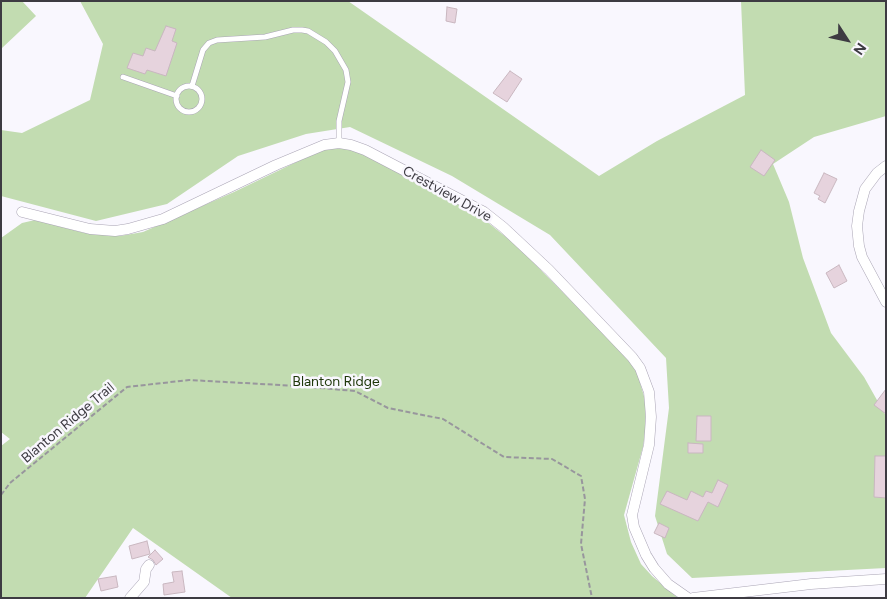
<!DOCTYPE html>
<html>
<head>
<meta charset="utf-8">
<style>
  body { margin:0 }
  #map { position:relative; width:887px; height:599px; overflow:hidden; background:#f9f7fe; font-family:Figtree,sans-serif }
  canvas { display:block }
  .frame { position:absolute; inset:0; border:2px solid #3d3b42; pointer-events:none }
  .north { position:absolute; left:822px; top:15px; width:50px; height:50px; -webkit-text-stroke:4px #f9f7fe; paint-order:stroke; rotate:125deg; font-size:14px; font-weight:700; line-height:20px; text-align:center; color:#3d3b42 }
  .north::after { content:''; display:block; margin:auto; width:18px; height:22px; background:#3d3b42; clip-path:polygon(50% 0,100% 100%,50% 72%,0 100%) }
</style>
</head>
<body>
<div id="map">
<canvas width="887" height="599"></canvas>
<div class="frame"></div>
<div class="north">N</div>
</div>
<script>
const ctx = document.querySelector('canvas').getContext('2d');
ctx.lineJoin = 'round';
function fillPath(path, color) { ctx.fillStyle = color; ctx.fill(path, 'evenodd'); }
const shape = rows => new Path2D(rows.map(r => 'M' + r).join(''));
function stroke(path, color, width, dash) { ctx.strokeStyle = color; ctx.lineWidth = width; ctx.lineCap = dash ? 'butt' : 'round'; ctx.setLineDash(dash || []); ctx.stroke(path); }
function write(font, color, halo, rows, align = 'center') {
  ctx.font = font + ' Figtree,sans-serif'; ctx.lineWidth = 5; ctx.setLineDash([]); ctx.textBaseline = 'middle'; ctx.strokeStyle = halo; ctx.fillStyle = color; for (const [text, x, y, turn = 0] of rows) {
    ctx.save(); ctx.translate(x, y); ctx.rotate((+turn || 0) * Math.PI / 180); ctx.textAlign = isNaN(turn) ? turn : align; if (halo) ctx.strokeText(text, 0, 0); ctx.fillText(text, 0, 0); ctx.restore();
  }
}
fillPath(shape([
  [1,1,22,1,36,16,1,49],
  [80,1,348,1,599,176,657,141,745,95,741,1,886,1,886,116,814,137,773,164,789,202,803,258,831,333,864,377,886,416,886,568,692,578,667,554,655,516,669,408,666,358,550,235,452,176,350,127,306,134,238,156,167,204,96,221,1,196,1,130,22,133,90,100,103,44],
  [341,147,354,150,370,157,476,213,516,245,626,356,636,369,646,403,645,433,643,447,624,515,631,542,641,564,652,576,678,598,232,598,133,528,85,598,1,598,1,446,10,439,1,432,1,238,22,223,35,220,85,233,120,236,143,232,234,192,311,155,329,148]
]), '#c2dcb1');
const building = shape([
  [447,7,457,9,455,23,446,21,447,7],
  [166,26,176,29,172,41,177,43,166,76,147,70,145,74,127,68,133,53,143,56,146,48,155,51,166,26],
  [510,71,522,79,507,102,493,93,510,71],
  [761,150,775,160,764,176,750,167,761,150],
  [824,173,837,179,825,203,818,199,820,196,814,193,824,173],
  [839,265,847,281,834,288,826,273,839,265],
  [886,389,886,414,874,405,886,389],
  [697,416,711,416,711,441,696,441,697,416],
  [688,443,703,444,703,453,688,453,688,443],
  [875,456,886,456,886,498,874,497,875,456],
  [718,480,728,485,718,507,708,502,698,521,660,504,667,491,687,500,691,491,703,497,706,491,712,493,718,480],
  [659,523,669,528,665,538,654,533,659,523],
  [147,541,150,554,132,559,129,546,147,541],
  [155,550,163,559,156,565,153,560,148,557,155,550],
  [182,571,185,592,164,595,163,584,174,582,172,572,182,571],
  [116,576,118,587,101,591,98,579,116,576]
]);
fillPath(building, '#e6d3dd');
stroke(building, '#c9b7c0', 1);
const service = shape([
  [123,77,177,96],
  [192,86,203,50,209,43,217,40,265,37,293,30,302,30,308,31,326,42,335,51,346,70,348,82,339,121,339,143],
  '176 99a13 13 0 1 1 26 0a13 13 0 1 1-26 0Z'
]);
const minor = shape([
  [886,166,877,173,865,189,859,211,857,226,859,246,862,257,886,302],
  [22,212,90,229,115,231,128,229,163,219,276,165,324,145,339,143,351,145,365,150,484,212,503,227,549,270,632,357,640,368,649,392,651,417,649,445,632,515,634,527,646,555,654,568,668,584,688,598],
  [130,598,144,582,146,569,149,565],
  [693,598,811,584,886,579]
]);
stroke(service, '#aaa5b5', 6);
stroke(minor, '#aaa5b5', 11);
stroke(shape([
  [1,495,10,483,127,387,189,380,298,386,355,391,388,408,443,419,504,457,552,459,581,476,585,499,581,544,592,598]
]), '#98969d', 2, [5, 2.5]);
stroke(service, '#fff', 5);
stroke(minor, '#fff', 10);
write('14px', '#3d3b42', '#f9f7fe', [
  ["Crestview Drive",447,194,29],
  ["Blanton Ridge Trail",68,423,-40]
]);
write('14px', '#1e3609', '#f9f7fe', [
  ["Blanton Ridge",336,382]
]);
</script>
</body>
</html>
